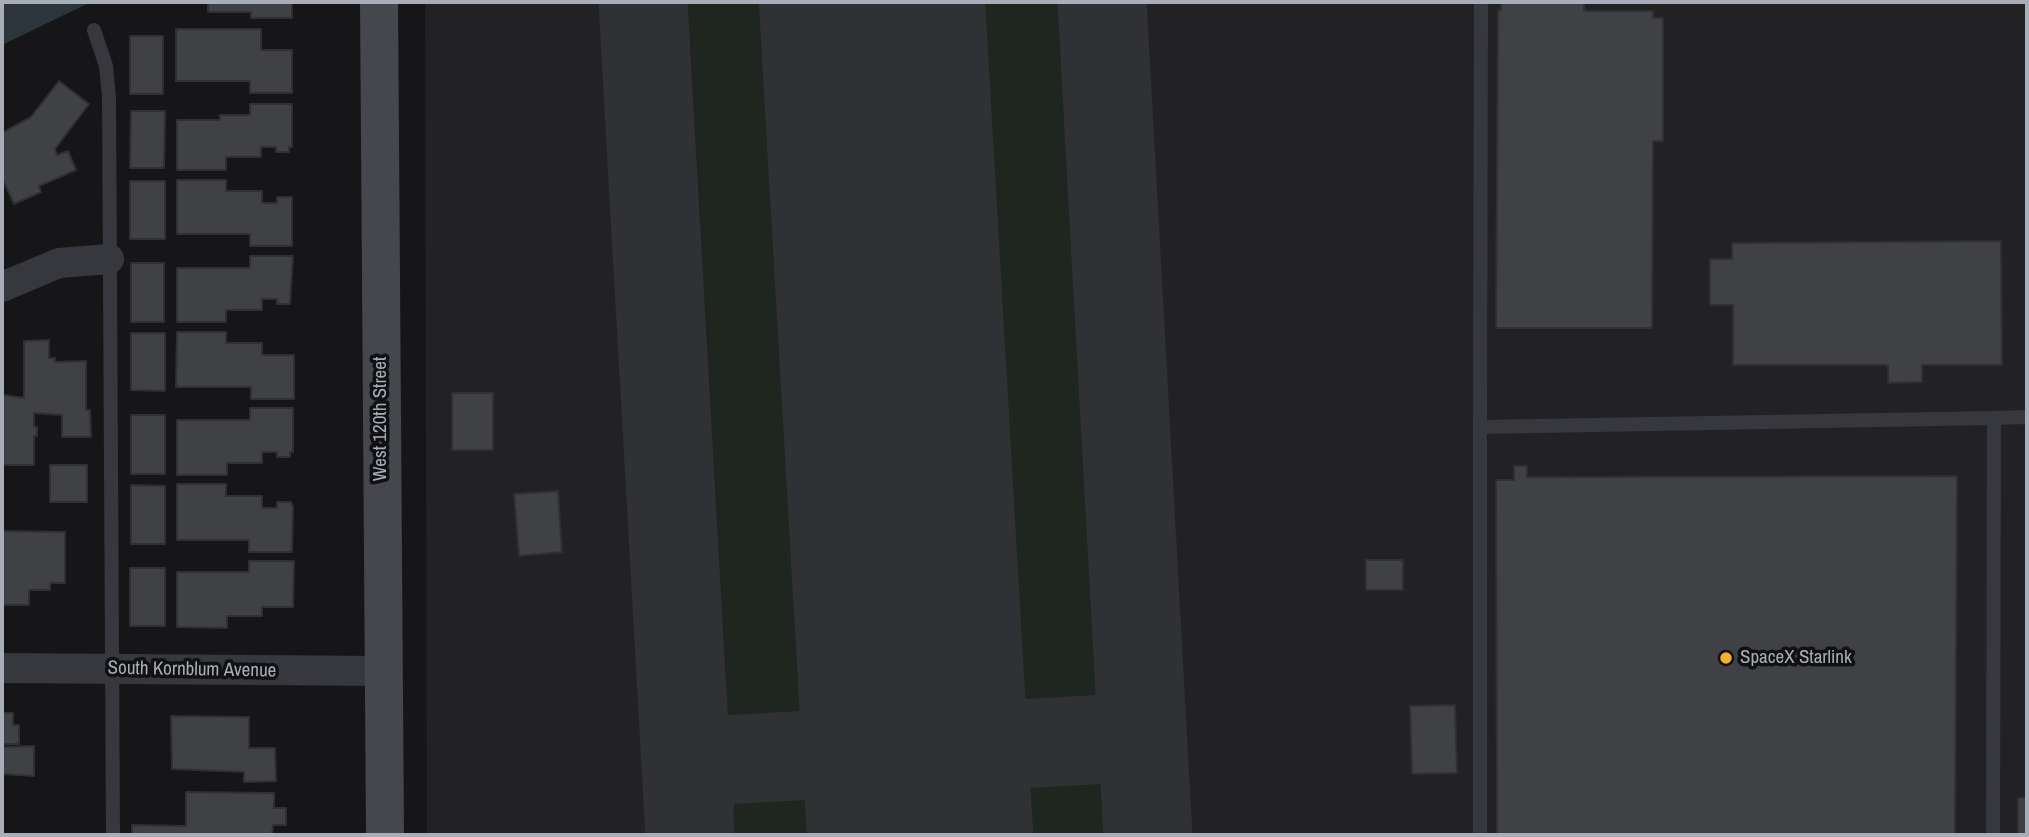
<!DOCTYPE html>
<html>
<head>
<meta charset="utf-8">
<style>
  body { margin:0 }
  #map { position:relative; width:2029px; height:837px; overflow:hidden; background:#161618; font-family:"Archivo Narrow",sans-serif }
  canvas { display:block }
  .frame { position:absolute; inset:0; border:4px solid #a8adb8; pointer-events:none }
</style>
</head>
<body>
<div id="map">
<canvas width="2029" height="837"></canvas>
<div class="frame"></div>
</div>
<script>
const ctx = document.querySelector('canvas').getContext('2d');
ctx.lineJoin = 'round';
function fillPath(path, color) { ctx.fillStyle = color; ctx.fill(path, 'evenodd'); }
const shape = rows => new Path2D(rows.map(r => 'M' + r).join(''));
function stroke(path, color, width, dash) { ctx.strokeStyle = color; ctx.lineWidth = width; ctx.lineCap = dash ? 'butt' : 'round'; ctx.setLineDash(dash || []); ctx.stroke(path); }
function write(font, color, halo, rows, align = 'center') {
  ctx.font = font + ' "Archivo Narrow",sans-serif'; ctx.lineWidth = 7; ctx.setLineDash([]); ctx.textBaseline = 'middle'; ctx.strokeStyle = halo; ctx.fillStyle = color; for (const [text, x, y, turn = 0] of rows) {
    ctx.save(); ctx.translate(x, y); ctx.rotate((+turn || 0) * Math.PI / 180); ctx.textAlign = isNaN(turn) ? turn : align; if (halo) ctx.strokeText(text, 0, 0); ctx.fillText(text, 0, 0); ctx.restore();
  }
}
fillPath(shape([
  [425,2,2027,2,2027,835,427,835]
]), '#222225');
fillPath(shape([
  [690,2,780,2,819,694,836,695,826,716,808,727,741,725,728,718,718,694,717,681,727,675],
  [969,2,1071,2,1108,679,1107,689,1099,702,1084,709,1029,711,1014,699,1007,682],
  [1099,774,1116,793,1118,835,1019,835,1017,795,1023,782,1036,776],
  [809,784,832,792,844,807,844,818,828,820,828,835,726,835,727,817,745,792]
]), '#1e261f');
fillPath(shape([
  [2,2,91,2,2,45]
]), '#2c353c');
stroke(shape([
  [643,2,690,835],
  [1102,2,1148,835],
  [819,755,845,754,882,738,898,715,906,685,909,651],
  [688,807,696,778,709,764,722,760,1109,739,1127,732,1141,709],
  [921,835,923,811,938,780,966,753,988,746]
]), '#303135', 89);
stroke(shape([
  [872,2,920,835]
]), '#303135', 226);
const building = shape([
  [208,2,292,2,292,18,251,18,251,12,208,12,208,2],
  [1501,2,1584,2,1584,11,1653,11,1653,18,1663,18,1663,141,1653,141,1652,328,1496,328,1498,10,1501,10,1501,2],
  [176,29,261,29,261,50,292,50,292,93,250,93,250,81,176,81,176,29],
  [130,36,163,36,163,94,130,94,130,36],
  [59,81,89,104,55,149,57,155,68,151,76,170,39,186,41,192,14,204,2,178,2,133,31,117,59,81],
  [250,104,292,104,292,147,289,147,289,152,276,152,276,147,261,147,261,157,226,157,226,170,177,170,177,120,220,120,220,115,250,115,250,104],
  [131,111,165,111,164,168,130,168,131,111],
  [177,180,226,180,226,191,262,191,262,203,277,203,277,197,292,197,292,246,250,246,250,234,177,234,177,180],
  [130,181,165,181,165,239,130,239,130,181],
  [2001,241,2002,365,1922,365,1922,382,1888,383,1888,365,1733,365,1733,305,1710,305,1710,259,1732,259,1732,243,2001,241],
  [250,256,293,256,290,304,277,304,277,299,262,299,262,310,226,310,226,322,177,322,177,268,250,268,250,256],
  [131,263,164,263,164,322,131,322,131,263],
  [177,332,226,332,226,343,262,343,262,355,294,355,294,399,251,399,251,387,176,387,177,332],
  [131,333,165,333,165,391,131,390,131,333],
  [49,340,49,358,55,358,55,362,86,361,86,410,90,410,91,437,62,437,62,415,34,413,34,427,37,427,37,436,34,436,34,465,2,465,2,398,5,395,24,398,24,341,49,340],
  [452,393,493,393,493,450,452,450,452,393],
  [250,408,293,408,293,452,290,452,290,457,277,457,277,452,262,452,262,463,227,463,227,475,177,475,177,420,250,420,250,408],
  [131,415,165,415,165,474,131,474,131,415],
  [50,465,87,465,87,502,50,502,50,465],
  [1514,466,1527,466,1527,477,1957,476,1955,835,1497,835,1496,480,1514,480,1514,466],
  [177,484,226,484,226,496,262,496,262,508,277,508,277,502,291,502,293,507,292,552,249,552,249,540,177,540,177,484],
  [131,485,165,486,165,544,131,544,131,485],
  [558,491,562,552,519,556,514,494,558,491],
  [2,531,65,532,65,583,50,583,50,590,29,590,29,605,2,605,2,531],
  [1366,560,1403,560,1403,590,1366,590,1366,560],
  [249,561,294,561,293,607,262,607,262,616,227,616,227,628,177,627,177,572,249,572,249,561],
  [130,568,165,568,165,626,130,626,130,568],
  [1455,705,1457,773,1412,774,1410,706,1455,705],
  [2,713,13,713,13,725,19,725,19,744,4,744,4,747,34,746,34,776,2,774,2,713],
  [171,716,249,717,249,748,275,748,276,781,244,782,244,772,172,769,171,716],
  [186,792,274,793,274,808,286,808,286,825,273,825,272,835,132,835,132,825,186,826,186,792],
  [2018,798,2027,798,2027,835,2018,835,2018,798]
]);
fillPath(building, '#404145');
stroke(building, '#303034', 2);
stroke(shape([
  [94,30,106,66,109,97,113,835],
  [1480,427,1481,2],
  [1480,835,1480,427,1994,418],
  [1993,835,1994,418,2027,417]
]), '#37383d', 14);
stroke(shape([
  [2,287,59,263,109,259],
  [2,668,383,671]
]), '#37383d', 30);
stroke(shape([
  [379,2,385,835]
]), '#45474d', 38);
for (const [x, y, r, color] of [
  [1726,658,7,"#f2b134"]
]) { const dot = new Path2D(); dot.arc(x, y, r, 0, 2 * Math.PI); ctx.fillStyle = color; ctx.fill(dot); stroke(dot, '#111113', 2.5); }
write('19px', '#a8adb8', '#111113', [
  ["West 120th Street",381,419,-90],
  ["South Kornblum Avenue",192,670,1]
]);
write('19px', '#a8adb8', '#111113', [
  ["SpaceX Starlink",1740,658]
], 'left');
</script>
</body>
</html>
